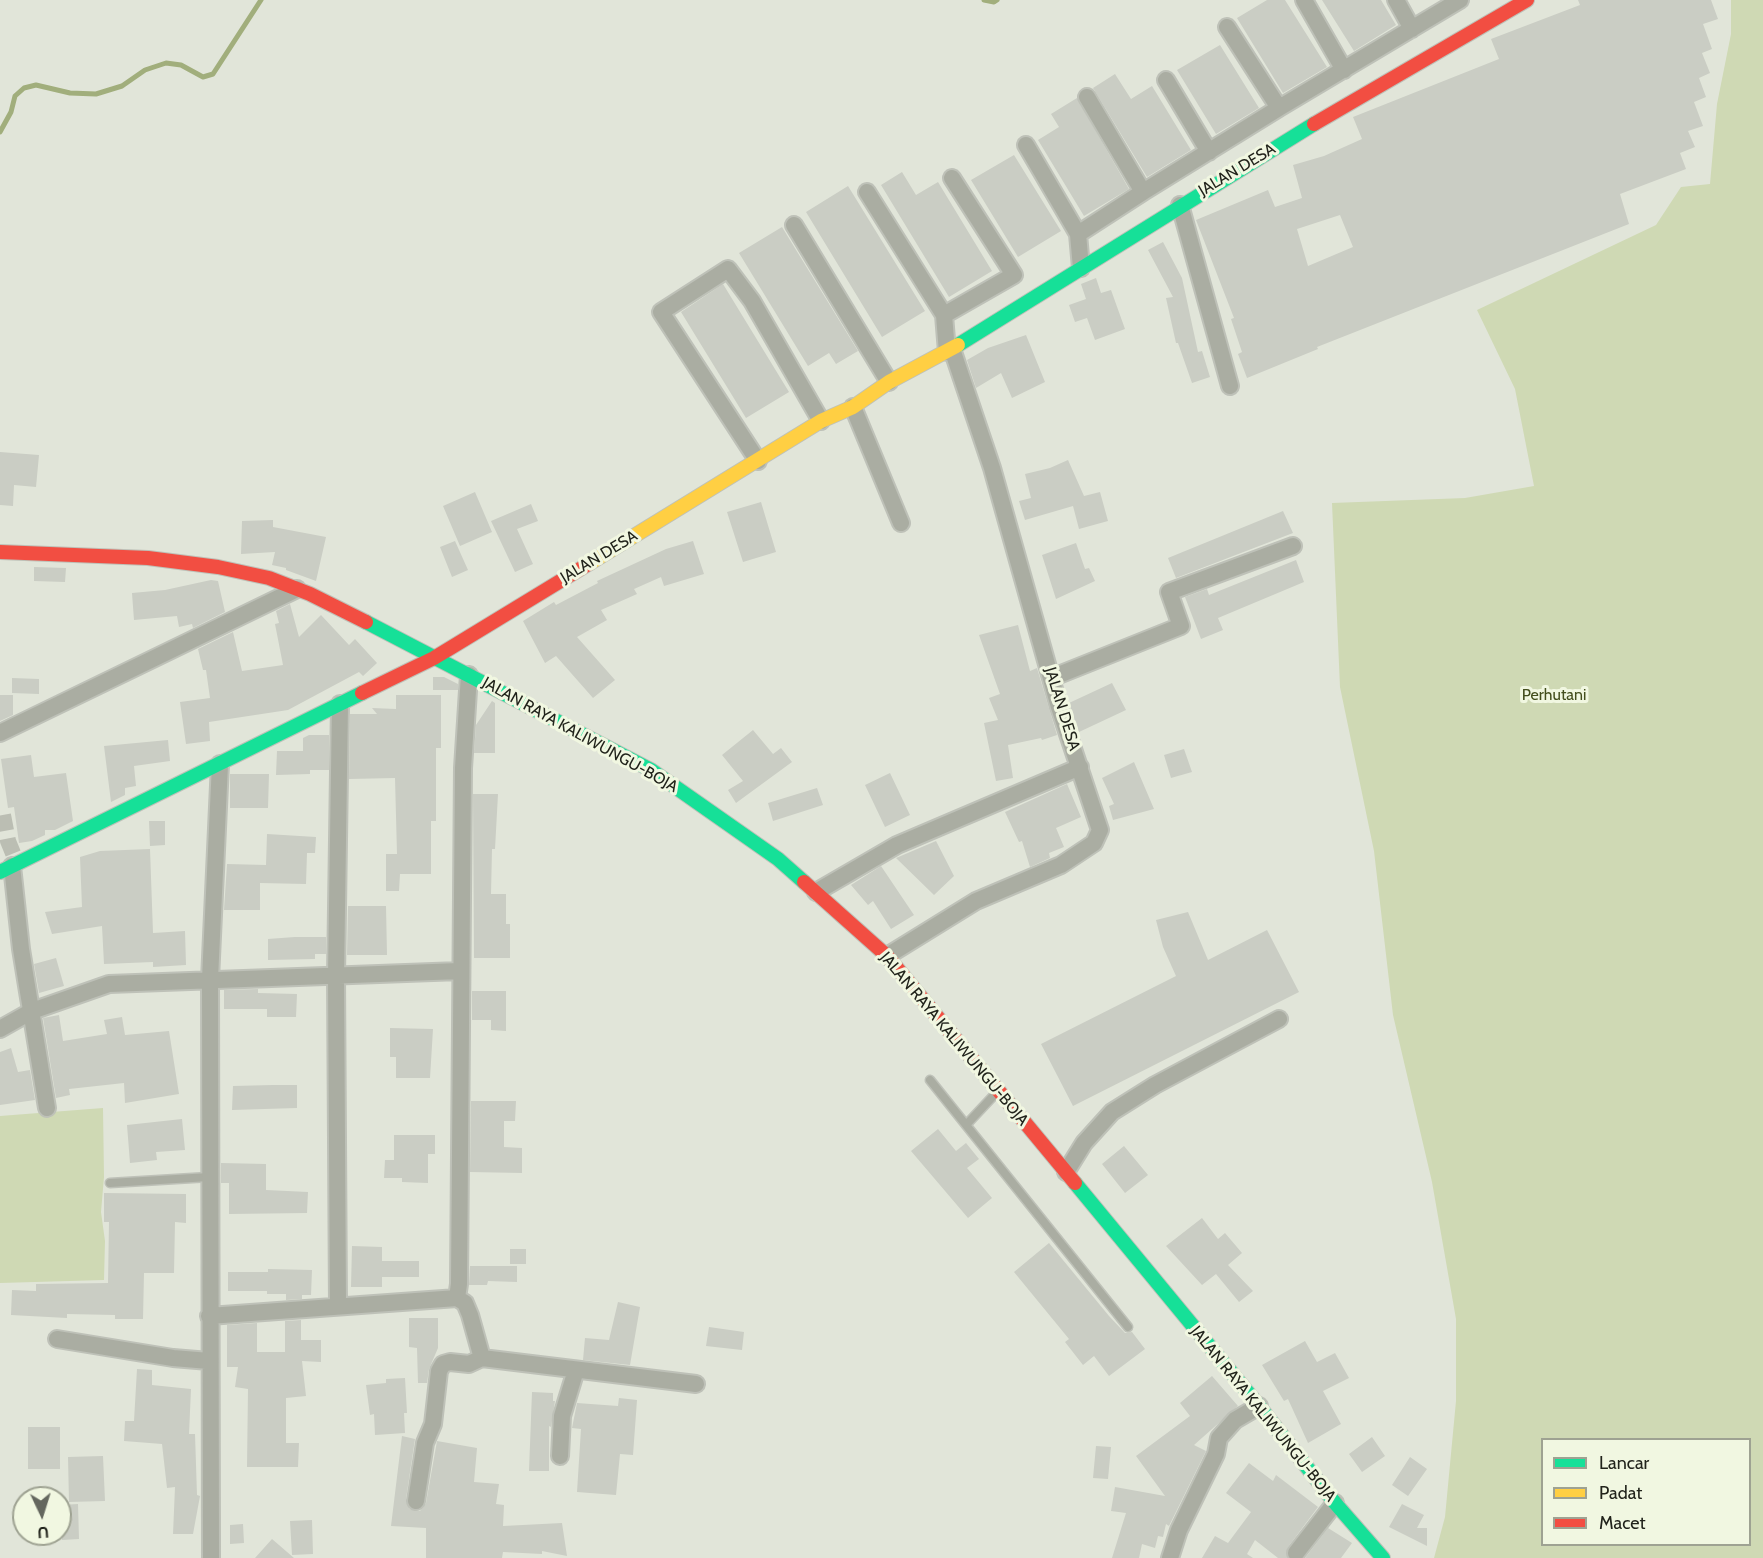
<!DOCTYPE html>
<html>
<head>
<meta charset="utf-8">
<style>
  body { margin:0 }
  #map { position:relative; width:1763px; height:1558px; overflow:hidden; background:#e1e5d9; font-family:Cabin,sans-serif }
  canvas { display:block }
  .legend { position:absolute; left:1541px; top:1438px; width:210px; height:108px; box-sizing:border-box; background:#f1f7e1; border:2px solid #9ea292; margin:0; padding:8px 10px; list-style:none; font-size:18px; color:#21231b }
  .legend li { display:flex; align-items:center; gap:12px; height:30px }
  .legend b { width:30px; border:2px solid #9ea292 }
  .north { position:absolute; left:12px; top:1486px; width:60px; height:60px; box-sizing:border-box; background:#f1f7e1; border:2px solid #9ea292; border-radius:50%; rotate:176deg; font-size:16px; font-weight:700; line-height:24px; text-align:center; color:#21231b }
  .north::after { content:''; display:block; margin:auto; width:21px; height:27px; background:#64675e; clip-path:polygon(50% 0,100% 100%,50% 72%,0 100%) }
</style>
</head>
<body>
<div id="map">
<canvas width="1763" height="1558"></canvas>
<ul class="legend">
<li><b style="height:8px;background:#16e098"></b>Lancar</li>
<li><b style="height:8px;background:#ffcf43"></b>Padat</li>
<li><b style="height:8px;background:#f24e42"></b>Macet</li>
</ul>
<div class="north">U</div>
</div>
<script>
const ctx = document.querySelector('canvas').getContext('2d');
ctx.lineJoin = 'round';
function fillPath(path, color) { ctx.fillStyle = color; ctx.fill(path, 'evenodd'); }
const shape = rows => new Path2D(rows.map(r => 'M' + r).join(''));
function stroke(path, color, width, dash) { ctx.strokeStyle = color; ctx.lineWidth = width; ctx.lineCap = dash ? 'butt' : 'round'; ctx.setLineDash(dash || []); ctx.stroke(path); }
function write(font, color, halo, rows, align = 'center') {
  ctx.font = font + ' Cabin,sans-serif'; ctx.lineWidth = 6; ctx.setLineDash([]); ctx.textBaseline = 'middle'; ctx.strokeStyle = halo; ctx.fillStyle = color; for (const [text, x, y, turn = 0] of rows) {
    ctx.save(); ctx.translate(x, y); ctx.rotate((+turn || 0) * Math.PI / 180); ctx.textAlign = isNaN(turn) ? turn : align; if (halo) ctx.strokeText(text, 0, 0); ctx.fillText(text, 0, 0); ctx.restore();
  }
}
fillPath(shape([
  [1731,0,1763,0,1763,1558,1434,1558,1445,1517,1456,1401,1456,1319,1432,1182,1393,1015,1374,851,1340,687,1332,503,1465,498,1534,486,1515,389,1477,310,1656,225,1681,187,1710,184,1717,104,1731,34],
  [1542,1440,1750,1440,1750,1544,1542,1544],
  [103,1108,104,1177,101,1212,105,1241,104,1280,0,1283,0,1116]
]), '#cfd9b4');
stroke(shape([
  [984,0,994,2,997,0],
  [0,132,11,112,15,96,24,88,36,85,70,93,96,94,122,86,145,70,166,63,181,65,203,77,213,74,261,0]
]), '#a1ae7c', 5);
fillPath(shape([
  [1267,0,1285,0,1327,67,1283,93,1237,18],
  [1322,0,1381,0,1396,25,1354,51],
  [1578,0,1711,0,1718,19,1703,24,1712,49,1702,53,1710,73,1699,78,1706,97,1694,102,1703,126,1688,131,1695,147,1680,153,1686,169,1620,194,1629,224,1317,347,1318,349,1247,378,1238,354,1242,352,1231,319,1234,318,1196,220,1268,190,1275,207,1302,198,1293,165,1324,156,1362,139,1353,117,1499,59,1491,39,1580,5],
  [1340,215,1353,247,1308,266,1297,229],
  [1220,45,1259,108,1216,134,1177,70],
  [1115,74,1131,99,1152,86,1191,150,1147,177,1093,88],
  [1077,98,1129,189,1084,216,1038,140,1059,127,1051,114],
  [1014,155,1061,231,1018,257,971,180],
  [902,172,916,195,938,182,992,271,949,297,881,185],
  [848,186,925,311,882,337,806,212],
  [782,227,858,351,836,364,829,353,808,366,739,253],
  [1163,242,1182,278,1198,352,1202,351,1210,377,1192,383,1178,343,1176,343,1166,298,1173,297,1148,250],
  [1096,278,1101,293,1111,290,1125,329,1095,340,1087,318,1075,322,1069,305,1086,299,1081,284],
  [723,284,789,392,746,418,681,312],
  [1026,335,1045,382,1012,398,1001,373,976,388,967,360,988,348],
  [0,452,39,455,36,487,14,485,13,506,0,505],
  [1068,460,1084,496,1100,492,1108,521,1079,529,1073,506,1025,520,1019,501,1031,498,1025,474,1050,468],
  [475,492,492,532,460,546,443,506],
  [761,502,776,552,743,562,727,512],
  [531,504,538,521,517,529,533,564,515,572,491,521],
  [1283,511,1293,533,1176,578,1168,558],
  [273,520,273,527,326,537,316,581,286,570,286,568,272,565,275,552,241,554,242,521],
  [455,541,468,570,452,577,440,547],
  [693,541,704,574,664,586,661,577,634,589,637,594,601,610,607,620,577,637,615,680,593,698,556,656,545,663,523,621,554,602,556,605,598,583,597,581,666,549],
  [1076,543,1085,569,1089,568,1095,581,1056,599,1042,555],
  [1296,560,1304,582,1218,618,1223,630,1201,639,1185,597,1207,589,1209,595],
  [34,567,66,568,65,582,34,581],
  [211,580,218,581,225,612,193,628,192,624,179,627,177,616,134,620,132,593,165,590],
  [290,604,299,637,321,615,349,645,355,639,377,663,363,676,359,672,288,710,209,722,210,741,186,744,180,702,210,698,206,670,203,670,198,649,233,632,242,671,283,665,275,624,279,623,276,611],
  [1018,625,1030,671,1037,668,1057,735,1042,740,1041,738,1008,745,1013,778,996,781,984,723,998,720,989,698,1000,694,979,635],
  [433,677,444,677,458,684,458,690,433,690],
  [12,678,39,679,39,694,12,693],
  [1112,683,1126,710,1079,732,1069,703],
  [0,695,13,695,13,715,0,721],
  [396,695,441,695,441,748,436,748,436,821,431,821,431,874,400,874,399,891,386,891,386,854,397,854,395,778,349,779,350,714,377,714,372,708,396,709],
  [492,701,495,703,495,753,474,753,476,725],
  [753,730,773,754,781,748,792,762,736,803,728,790,743,781,722,755],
  [309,735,329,735,329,770,310,770,310,774,276,775,277,751,303,751,303,738],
  [168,740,170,761,134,766,136,786,125,788,125,795,111,802,104,746],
  [1184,749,1192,772,1171,778,1164,755],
  [31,755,34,777,66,773,73,821,55,830,45,830,45,835,32,841,19,843,14,807,8,808,1,759],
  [1134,762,1154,809,1113,820,1109,806,1114,804,1102,778],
  [890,773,910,815,885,827,865,785],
  [230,774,269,774,268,808,230,808],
  [1067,784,1081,817,1056,828,1064,847,1049,853,1050,858,1030,867,1022,841,1019,842,1005,812],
  [817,788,823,805,773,821,768,803],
  [473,794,498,794,495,849,492,849,491,894,506,894,506,924,510,924,510,958,474,958],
  [149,821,165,821,165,845,150,846],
  [267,834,316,837,315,853,307,853,306,884,260,883,260,910,224,910,227,864,266,865],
  [936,841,954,876,934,895,896,858],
  [150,849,153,933,185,931,186,965,153,967,153,962,104,964,102,926,52,934,45,912,82,907,80,857,100,851],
  [881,866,914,915,891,929,873,901,868,905,851,885],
  [348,906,386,906,387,955,347,955],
  [1188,912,1208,960,1267,930,1299,992,1073,1106,1041,1044,1176,976,1163,947,1156,920],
  [295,937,326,937,326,954,315,954,315,959,268,960,268,939],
  [56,958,64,986,39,993,34,964],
  [258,989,258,993,297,994,296,1017,267,1017,267,1009,224,1009,224,990],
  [472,991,506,991,506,1031,491,1030,491,1020,472,1020],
  [59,1015,63,1041,107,1034,104,1020,122,1017,125,1035,169,1031,179,1094,125,1103,124,1083,69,1089,70,1095,56,1098,43,1018],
  [390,1028,433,1029,430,1078,396,1078,396,1057,390,1057],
  [11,1048,18,1072,30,1070,35,1100,0,1105,0,1052],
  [273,1085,297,1085,297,1108,232,1110,233,1086],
  [471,1101,516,1101,515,1121,504,1121,504,1147,522,1148,522,1173,470,1172],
  [182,1119,185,1150,156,1152,157,1160,130,1163,127,1125],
  [938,1129,956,1151,966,1143,979,1159,967,1168,992,1198,968,1218,911,1151],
  [394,1135,435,1135,435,1154,428,1154,428,1183,402,1182,402,1178,384,1178,385,1160,394,1160],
  [1124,1146,1148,1175,1125,1193,1102,1164],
  [221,1163,266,1164,266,1190,308,1192,307,1213,229,1214,229,1183,221,1183],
  [104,1193,186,1194,186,1223,175,1222,174,1273,144,1273,143,1319,115,1319,115,1315,67,1314,67,1318,11,1315,12,1290,36,1291,36,1284,108,1283,109,1222,104,1222],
  [1202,1218,1218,1239,1225,1233,1242,1253,1228,1265,1253,1291,1239,1302,1216,1274,1202,1285,1166,1246],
  [1049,1243,1109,1316,1125,1333,1132,1332,1145,1349,1109,1376,1094,1356,1083,1365,1065,1342,1069,1339,1014,1272],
  [352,1246,382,1247,382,1261,419,1261,419,1277,382,1277,382,1287,351,1287],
  [510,1249,526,1249,526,1264,510,1264],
  [470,1266,517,1266,517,1282,488,1281,487,1285,469,1285],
  [268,1269,312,1270,311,1295,302,1295,302,1299,286,1300,286,1294,267,1294,267,1291,228,1291,228,1272,268,1272],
  [618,1302,640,1307,630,1365,583,1360,585,1338,609,1340],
  [409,1318,438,1318,438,1348,429,1369,427,1383,418,1383,417,1348,409,1347],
  [301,1320,301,1340,321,1340,321,1362,302,1361,306,1396,286,1398,286,1443,299,1443,298,1467,247,1467,248,1389,235,1387,238,1367,227,1367,227,1325,257,1323,257,1352,285,1352,285,1321],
  [709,1327,744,1332,742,1350,706,1346],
  [1305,1341,1317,1362,1335,1353,1349,1378,1323,1391,1341,1424,1308,1443,1288,1399,1284,1401,1262,1365],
  [137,1369,152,1370,152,1385,191,1389,189,1434,195,1434,197,1495,200,1496,193,1534,173,1534,175,1487,167,1488,162,1444,124,1441,125,1421,134,1421],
  [1212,1376,1238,1406,1194,1445,1206,1451,1169,1526,1166,1524,1163,1537,1158,1536,1155,1548,1142,1544,1139,1558,1112,1558,1126,1513,1111,1511,1115,1487,1165,1496,1136,1456,1190,1416,1180,1403],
  [405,1378,407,1413,404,1413,405,1433,375,1435,374,1414,370,1415,366,1385,386,1383,386,1379],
  [532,1392,553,1393,553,1401,555,1401,551,1427,549,1426,549,1471,529,1471],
  [619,1398,637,1400,633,1455,620,1454,616,1495,577,1492,581,1429,572,1428,577,1403,618,1406],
  [28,1427,60,1427,60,1469,28,1469],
  [402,1436,415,1439,406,1499,410,1509,420,1511,426,1503,437,1441,477,1448,474,1482,499,1484,496,1504,504,1505,503,1526,562,1523,567,1556,542,1551,542,1554,503,1552,502,1558,426,1558,426,1528,391,1526],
  [1372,1437,1385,1456,1362,1472,1349,1454],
  [1096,1446,1111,1447,1108,1479,1093,1478],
  [103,1456,105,1501,69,1502,68,1457],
  [1410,1457,1427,1469,1408,1496,1392,1485],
  [1249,1463,1273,1481,1276,1475,1318,1507,1288,1547,1287,1558,1278,1558,1255,1540,1247,1554,1253,1558,1202,1558,1215,1536,1228,1543,1251,1512,1226,1493],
  [78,1504,79,1539,62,1540,61,1505],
  [1402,1504,1424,1515,1417,1528,1427,1528,1427,1546,1389,1527],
  [312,1520,313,1554,292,1555,290,1521],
  [243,1524,244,1543,230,1544,230,1525],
  [1328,1528,1352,1543,1341,1558,1305,1558],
  [272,1539,279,1545,294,1558,255,1558]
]), '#cacdc4');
stroke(shape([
  [3,815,8,841,17,863]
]), '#bbbeb3', 16, [16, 8]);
const lane = shape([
  [930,1080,966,1125],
  [997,1092,966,1125,1128,1327],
  [110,1183,209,1177]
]);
const street = shape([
  [1304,0,1344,70],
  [1396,0,1412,29],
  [1166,80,1209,152],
  [1279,108,1460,0],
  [1026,145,1078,234,1081,268],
  [867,192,944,315],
  [1143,192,1279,108,1227,27],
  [1180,205,1230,386],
  [794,225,889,382],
  [1078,234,1143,192,1087,97],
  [947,352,944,315,1014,275,952,178],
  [853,407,901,523],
  [758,461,661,312,728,269,752,301,821,421],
  [1051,678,1181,626,1169,592,1293,546],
  [0,733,297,589],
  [12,866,21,949,47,1108],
  [816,892,897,845,1080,767],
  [887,956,976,901,1061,865,1094,843,1100,830,1059,707,992,468,952,349],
  [0,1029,32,1011,109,984,460,971],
  [1066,1172,1084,1143,1112,1112,1155,1085,1279,1019],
  [457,1298,459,1284,463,768,469,675],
  [338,1306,336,976,340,704],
  [209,1316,457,1298,465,1303,470,1315,482,1358],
  [57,1339,173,1358,209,1361],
  [560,1456,562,1416,576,1370],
  [416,1501,425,1443,433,1424,439,1371,443,1364,450,1362,469,1364,482,1358,696,1384],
  [1296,1553,1335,1503],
  [211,1558,210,979,220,764],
  [1170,1558,1179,1530,1216,1454,1219,1438,1235,1420,1259,1406]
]);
const fast = shape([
  [958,345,1314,124],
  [366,622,651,770,778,859,804,882],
  [0,872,362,693],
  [1075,1183,1259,1406,1335,1503,1383,1558]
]);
const slow = shape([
  [590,563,821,421,853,407,889,382,958,345]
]);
const jam = shape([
  [1314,124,1527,0],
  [0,552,148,558,218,567,269,578,310,594,366,622],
  [362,693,434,658,590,563],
  [804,882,887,956,1075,1183]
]);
stroke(lane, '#bec1b8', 11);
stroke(street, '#bec1b8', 20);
stroke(fast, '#bec1b8', 16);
stroke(slow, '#bec1b8', 16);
stroke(jam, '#bec1b8', 16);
stroke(lane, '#aaada2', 8);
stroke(street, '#aaada2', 16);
stroke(fast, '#16e098', 14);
stroke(slow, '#ffcf43', 14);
stroke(jam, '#f24e42', 14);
write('16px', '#21231b', '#f1f7e1', [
  ["JALAN DESA",1237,170,-31],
  ["JALAN DESA",599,557,-31],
  ["JALAN DESA",1062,709,73],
  ["JALAN RAYA KALIWUNGU-BOJA",580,735,29],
  ["JALAN RAYA KALIWUNGU-BOJA",954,1039,50],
  ["JALAN RAYA KALIWUNGU-BOJA",1263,1414,51]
]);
write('16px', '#434e1c', '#f1f7e1', [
  ["Perhutani",1554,695]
]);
</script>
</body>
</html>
